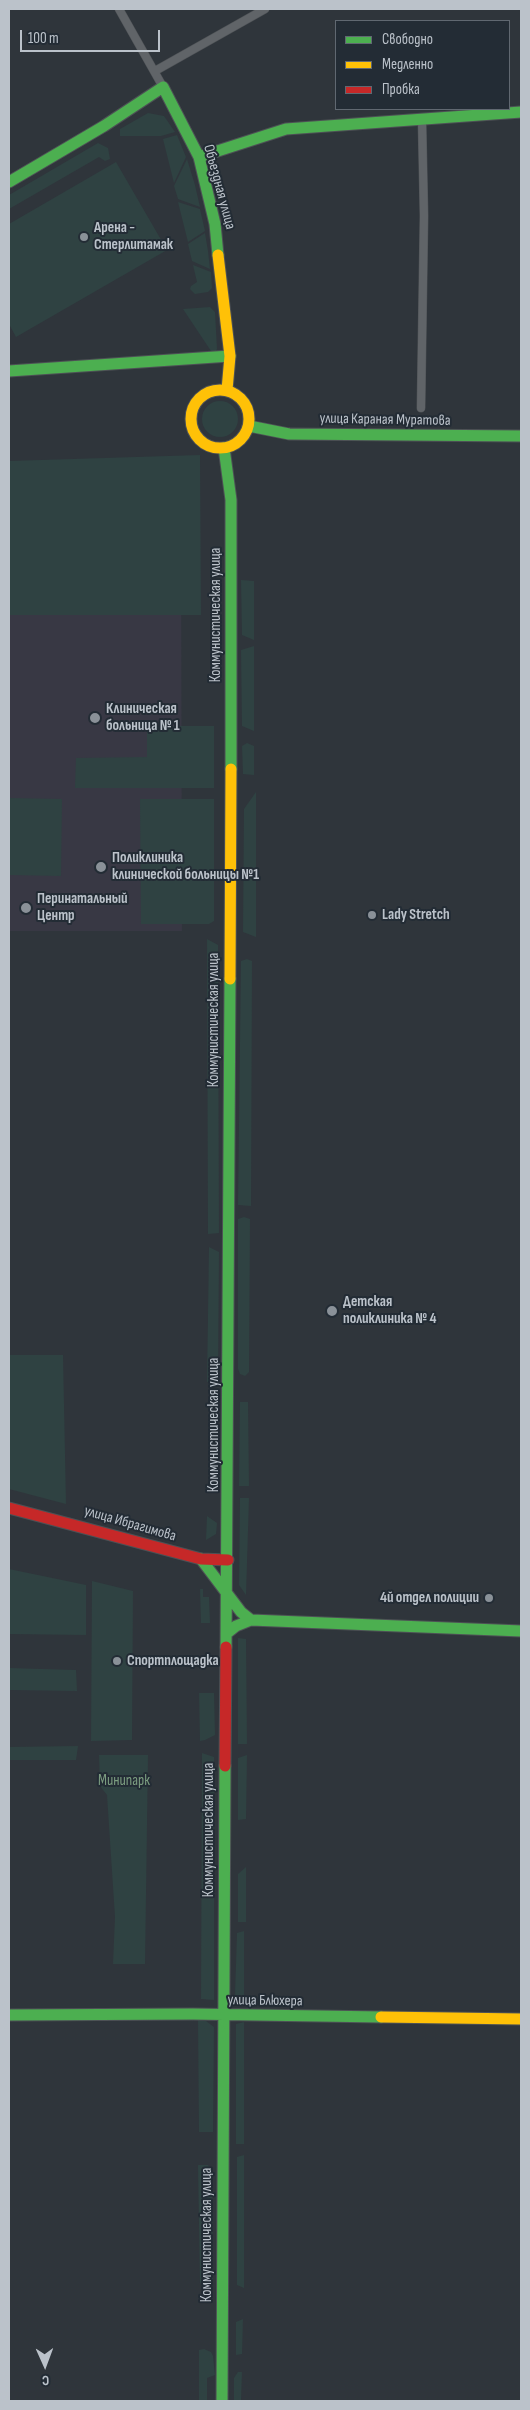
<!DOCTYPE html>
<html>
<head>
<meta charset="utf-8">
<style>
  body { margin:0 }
  #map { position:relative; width:530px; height:2410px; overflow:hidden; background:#2f353b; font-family:"Sofia Sans Condensed",sans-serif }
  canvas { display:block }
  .frame { position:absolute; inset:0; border:10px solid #bbc2ca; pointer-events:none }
  .legend { position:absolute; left:335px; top:20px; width:175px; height:90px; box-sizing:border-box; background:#232c35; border:1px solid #606871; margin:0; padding:6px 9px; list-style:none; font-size:15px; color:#bbc2ca }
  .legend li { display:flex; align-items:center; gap:10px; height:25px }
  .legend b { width:25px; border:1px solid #606871 }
  .north { position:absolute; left:20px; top:2340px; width:50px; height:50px; -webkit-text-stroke:4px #232c35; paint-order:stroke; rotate:178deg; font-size:14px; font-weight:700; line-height:20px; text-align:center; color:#bbc2ca }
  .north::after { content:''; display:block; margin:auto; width:18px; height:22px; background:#bbc2ca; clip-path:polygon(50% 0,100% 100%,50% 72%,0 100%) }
  .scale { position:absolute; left:20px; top:30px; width:140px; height:22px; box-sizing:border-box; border:2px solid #bbc2ca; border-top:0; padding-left:6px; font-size:15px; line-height:18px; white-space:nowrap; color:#bbc2ca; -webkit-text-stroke:4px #232c35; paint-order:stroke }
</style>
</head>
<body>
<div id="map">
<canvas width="530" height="2410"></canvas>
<div class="frame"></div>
<ul class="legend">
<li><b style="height:6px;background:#4caf50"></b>Свободно</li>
<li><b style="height:6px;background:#ffc107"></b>Медленно</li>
<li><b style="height:6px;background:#c62828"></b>Пробка</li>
</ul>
<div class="north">С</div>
<div class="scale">100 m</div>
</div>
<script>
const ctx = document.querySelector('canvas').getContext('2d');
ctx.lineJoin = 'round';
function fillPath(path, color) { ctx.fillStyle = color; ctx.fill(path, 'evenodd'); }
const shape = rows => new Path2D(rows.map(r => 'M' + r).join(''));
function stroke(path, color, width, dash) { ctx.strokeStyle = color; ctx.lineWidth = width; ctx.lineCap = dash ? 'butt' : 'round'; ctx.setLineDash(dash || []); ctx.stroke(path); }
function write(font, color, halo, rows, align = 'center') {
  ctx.font = font + ' "Sofia Sans Condensed",sans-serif'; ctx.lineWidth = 4; ctx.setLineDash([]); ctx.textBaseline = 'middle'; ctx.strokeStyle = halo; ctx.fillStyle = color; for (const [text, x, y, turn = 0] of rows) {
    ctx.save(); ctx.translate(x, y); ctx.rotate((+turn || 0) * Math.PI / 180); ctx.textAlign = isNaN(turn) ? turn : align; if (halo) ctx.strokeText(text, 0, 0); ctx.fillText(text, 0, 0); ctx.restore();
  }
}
fillPath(shape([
  [181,502,182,931,9,931,9,1033,9,506]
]), '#383844');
fillPath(shape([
  [148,113,164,116,175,132,161,136,120,136,120,129],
  [177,135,186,157,174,183,163,139],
  [98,143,108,148,110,159,105,161,99,157,9,209,9,195],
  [187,159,195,185,200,207,178,199,174,186],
  [116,162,167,250,16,337,9,324,9,224],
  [178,202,200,209,205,231,188,242],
  [205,233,208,251,210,269,192,261,188,244],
  [193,265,211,272,212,288,208,292,195,294,190,289,191,286,197,282],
  [210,307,215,312,217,349,216,351,211,351,183,309],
  '202 419a18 18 0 1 1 36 0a18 18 0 1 1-36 0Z',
  [200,455,201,615,9,615,9,461],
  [241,580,254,581,254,640,242,635],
  [254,646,254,731,242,726,241,650],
  [147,726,214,726,214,788,75,788,76,758,147,757],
  [247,743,254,746,254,775,243,774,242,746],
  [256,792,256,937,243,932,244,809],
  [9,798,62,799,61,876,9,875],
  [140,799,214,799,214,921,209,924,141,924],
  [207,939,218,945,218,964,219,1233,208,1234],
  [247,959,252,961,251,1206,238,1205,241,961],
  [244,1217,250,1219,249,1372,245,1376,240,1374,238,1369,238,1219],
  [209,1247,219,1252,218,1380,207,1382],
  [9,1355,63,1355,66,1504,9,1489],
  [240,1402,248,1402,249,1486,239,1486],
  [240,1498,249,1498,246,1595,239,1585],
  [207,1516,217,1523,216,1534,206,1540],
  [9,1569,86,1585,86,1635,9,1634],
  [92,1581,133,1591,132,1740,91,1741],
  [200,1589,203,1589,203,1597,209,1597,210,1623,201,1623],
  [238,1638,246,1639,247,1744,238,1744],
  [9,1668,76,1670,77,1691,9,1690],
  [199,1693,214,1693,215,1735,205,1740,200,1741],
  [78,1746,76,1760,9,1760,9,1747],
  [202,1753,214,1757,214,2000,201,1999],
  [99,1755,148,1755,145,1964,113,1964,115,1917,107,1795,100,1786],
  [247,1755,246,1819,238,1820,238,1758],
  [246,1867,246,1922,238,1922,238,1874],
  [244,1931,244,1996,235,1995,237,1933],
  [198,2020,206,2021,214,2027,213,2132,199,2132],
  [244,2022,244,2144,236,2144,236,2024],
  [244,2155,244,2288,237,2285,237,2157],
  [198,2165,208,2165,212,2172,213,2280,200,2283],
  [243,2319,242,2354,236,2355,236,2322],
  [204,2349,211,2352,213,2356,215,2375,207,2378,207,2401,199,2401,199,2350],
  [238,2372,242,2372,241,2401,234,2401,234,2378]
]), '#2f4242');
const street = shape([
  [119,9,163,87],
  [155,71,265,9],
  [421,408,424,216,422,120]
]);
const fast = shape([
  [199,157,286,129,521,112],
  [9,182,104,126,163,87,199,157,215,224,218,255],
  [9,371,230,356],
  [249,426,289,434,521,436],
  [224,448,231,500,231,769],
  [201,1559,241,1612,251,1620],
  [226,1634,236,1626,251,1620,521,1631],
  [226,1647,230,979],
  [9,2015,193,2014,381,2017],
  [222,2401,225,1766]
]);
const slow = shape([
  [218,255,230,356,227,390],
  '191 419a29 29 0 1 1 58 0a29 29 0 1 1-58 0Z',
  [230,979,231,769],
  [381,2017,521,2019]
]);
const jam = shape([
  [9,1508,201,1559,228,1560],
  [225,1766,226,1647]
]);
stroke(street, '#4d5155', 9);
stroke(fast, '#4d5155', 13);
stroke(slow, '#4d5155', 13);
stroke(jam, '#4d5155', 13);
stroke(street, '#606468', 8);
stroke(fast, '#4caf50', 11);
stroke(slow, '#ffc107', 11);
stroke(jam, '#c62828', 11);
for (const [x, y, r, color] of [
  [84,237,5,"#8a9198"],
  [95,718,6,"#8a9198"],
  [101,867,6,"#8a9198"],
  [26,908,6,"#8a9198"],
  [372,915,5,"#8a9198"],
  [332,1311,6,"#8a9198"],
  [489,1598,5,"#8a9198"],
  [117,1661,5,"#8a9198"]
]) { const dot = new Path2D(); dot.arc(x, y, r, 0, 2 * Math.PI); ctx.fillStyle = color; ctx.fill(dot); stroke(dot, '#232c35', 2); }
write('15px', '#bbc2ca', '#232c35', [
  ["Объездная улица",219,187,75],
  ["улица Караная Муратова",385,420,1],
  ["Коммунистическая улица",216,615,-90],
  ["Коммунистическая улица",214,1020,-90],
  ["Коммунистическая улица",214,1425,-90],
  ["улица Ибрагимова",130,1524,16],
  ["Коммунистическая улица",209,1830,-90],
  ["улица Блюхера",265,2001,1],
  ["Коммунистическая улица",207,2235,-90]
]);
write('bold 15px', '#bbc2ca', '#232c35', [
  ["Арена -",94,228],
  ["Стерлитамак",94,245],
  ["Клиническая",106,709],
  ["больница № 1",106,726],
  ["Поликлиника",112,858],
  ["клинической больницы №1",112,875],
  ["Перинатальный",37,899],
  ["Центр",37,916],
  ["Lady Stretch",382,915],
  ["Детская",343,1302],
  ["поликлиника № 4",343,1319],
  ["4й отдел полиции",479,1598,"right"],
  ["Спортплощадка",127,1661]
], 'left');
write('15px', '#7c9d80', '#232c35', [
  ["Минипарк",124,1781]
]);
</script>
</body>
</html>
